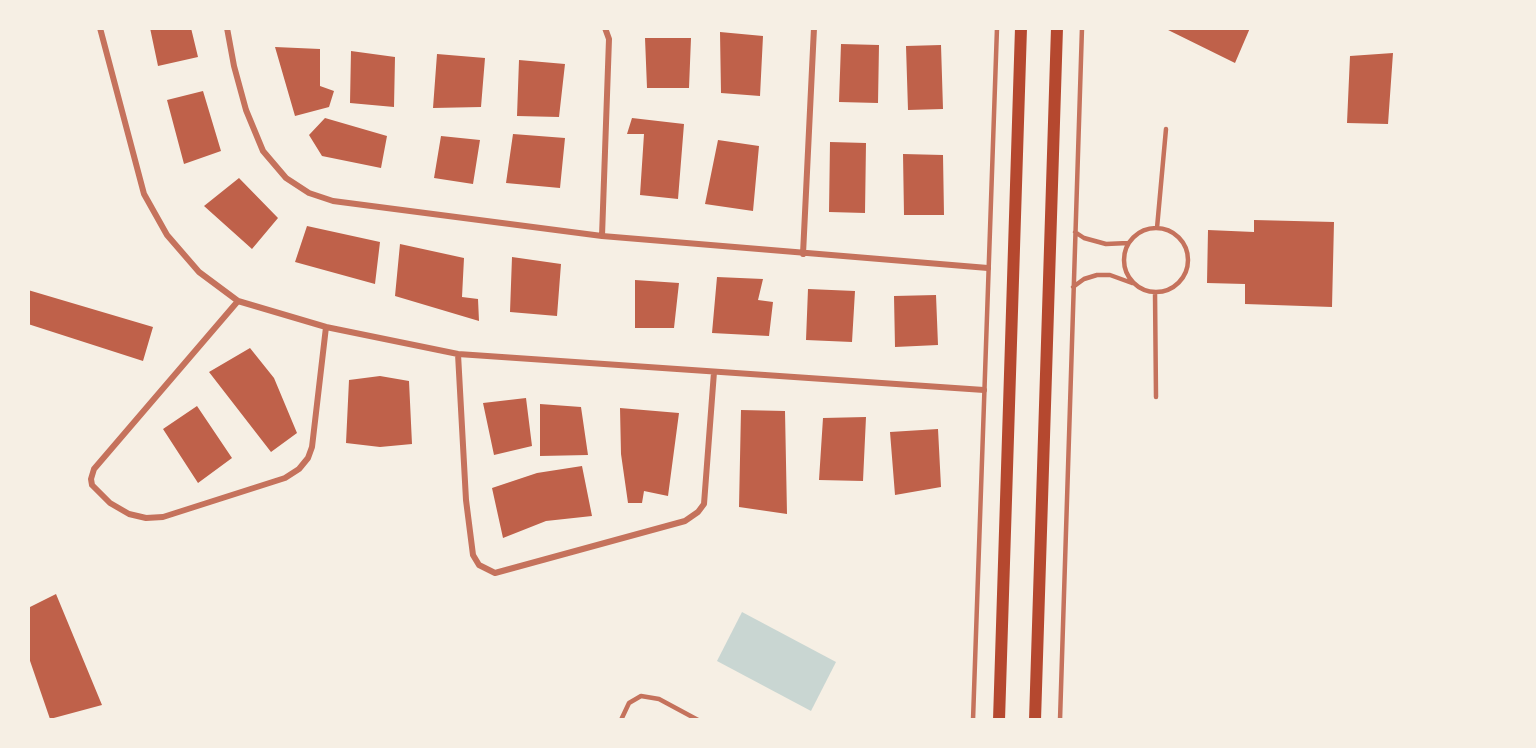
<!DOCTYPE html>
<html>
<head>
<meta charset="utf-8">
<style>
  body { margin:0 }
  #map { position:relative; width:1536px; height:748px; overflow:hidden; background:#f6efe4; font-family:"Exo 2",sans-serif }
  canvas { display:block }
  .frame { position:absolute; inset:0; border:30px solid #f6efe4; pointer-events:none }
</style>
</head>
<body>
<div id="map">
<canvas width="1536" height="748"></canvas>
<div class="frame"></div>
</div>
<script>
const ctx = document.querySelector('canvas').getContext('2d');
ctx.lineJoin = 'round';
function fillPath(path, color) { ctx.fillStyle = color; ctx.fill(path, 'evenodd'); }
const shape = rows => new Path2D(rows.map(r => 'M' + r).join(''));
function stroke(path, color, width, dash) { ctx.strokeStyle = color; ctx.lineWidth = width; ctx.lineCap = dash ? 'butt' : 'round'; ctx.setLineDash(dash || []); ctx.stroke(path); }
fillPath(shape([
  [742,612,836,662,811,711,717,661]
]), '#c9d6d2');
fillPath(shape([
  [150,28,191,28,198,57,158,66],
  [1164,28,1250,28,1235,63],
  [720,32,763,36,760,96,721,93],
  [645,38,691,38,689,88,647,88],
  [841,44,879,45,878,103,839,102],
  [941,45,943,109,908,110,906,46],
  [275,47,320,49,320,86,334,91,329,107,295,116],
  [351,51,395,57,394,107,350,103],
  [1393,53,1388,124,1347,123,1350,56],
  [437,54,485,58,481,107,433,108],
  [519,60,565,64,559,117,517,116],
  [203,91,221,151,184,164,167,100],
  [325,118,387,136,381,168,322,156,309,135],
  [632,118,684,124,678,199,640,195,644,134,627,134],
  [513,134,565,138,560,188,506,183],
  [441,136,480,140,473,184,434,178],
  [718,140,759,146,753,211,705,204],
  [830,142,866,143,865,213,829,212],
  [903,154,943,155,944,215,904,215],
  [239,178,278,218,252,249,204,206],
  [1254,220,1334,222,1332,307,1245,304,1245,284,1207,283,1208,230,1254,232],
  [307,226,380,242,375,284,295,262],
  [400,244,464,258,462,297,478,299,479,321,395,296],
  [512,257,561,264,557,316,510,312],
  [717,277,763,279,758,300,773,302,769,336,712,333],
  [635,280,679,283,674,328,635,328],
  [808,289,855,291,852,342,806,340],
  [28,290,153,327,143,361,28,324],
  [936,295,938,345,895,347,894,296],
  [250,348,274,378,297,433,271,452,209,372],
  [380,376,409,381,412,444,380,447,346,443,349,380],
  [526,398,532,446,494,455,483,403],
  [540,404,581,407,588,455,540,456],
  [197,406,232,458,198,483,163,429],
  [620,408,679,413,668,496,644,491,642,503,628,503,621,454],
  [741,410,785,411,787,514,739,507],
  [866,417,863,481,819,480,823,418],
  [938,429,941,487,895,495,890,432],
  [582,466,592,516,546,521,503,538,492,488,537,473],
  [56,594,102,705,50,719,28,655,28,608]
]), '#bf614a');
stroke(shape([
  '1124 260a32 32 0 1 1 64 0a32 32 0 1 1-64 0Z',
  [1157,228,1166,129],
  [1075,232,1084,238,1106,244,1128,243],
  [1073,287,1084,279,1097,275,1110,275,1132,283],
  [1155,292,1156,397],
  [621,720,629,703,641,696,659,699,698,720],
  [973,720,997,28],
  [1060,720,1082,28]
]), '#c5725c', 4.5);
stroke(shape([
  [100,28,144,194,167,235,199,272,238,301,326,327,458,354,984,390],
  [227,28,234,66,246,110,263,151,286,178,309,193,333,201,602,236,988,268],
  [602,236,609,39,605,28],
  [803,254,814,28],
  [238,301,94,469,91,479,92,485,110,503,129,514,146,518,163,517,285,478,299,469,308,458,312,447,326,327],
  [458,354,466,500,473,555,479,565,495,573,685,521,698,512,704,504,714,372]
]), '#c5725c', 6);
stroke(shape([
  [999,720,1021,28],
  [1035,720,1057,28]
]), '#b5482f', 12);
</script>
</body>
</html>
